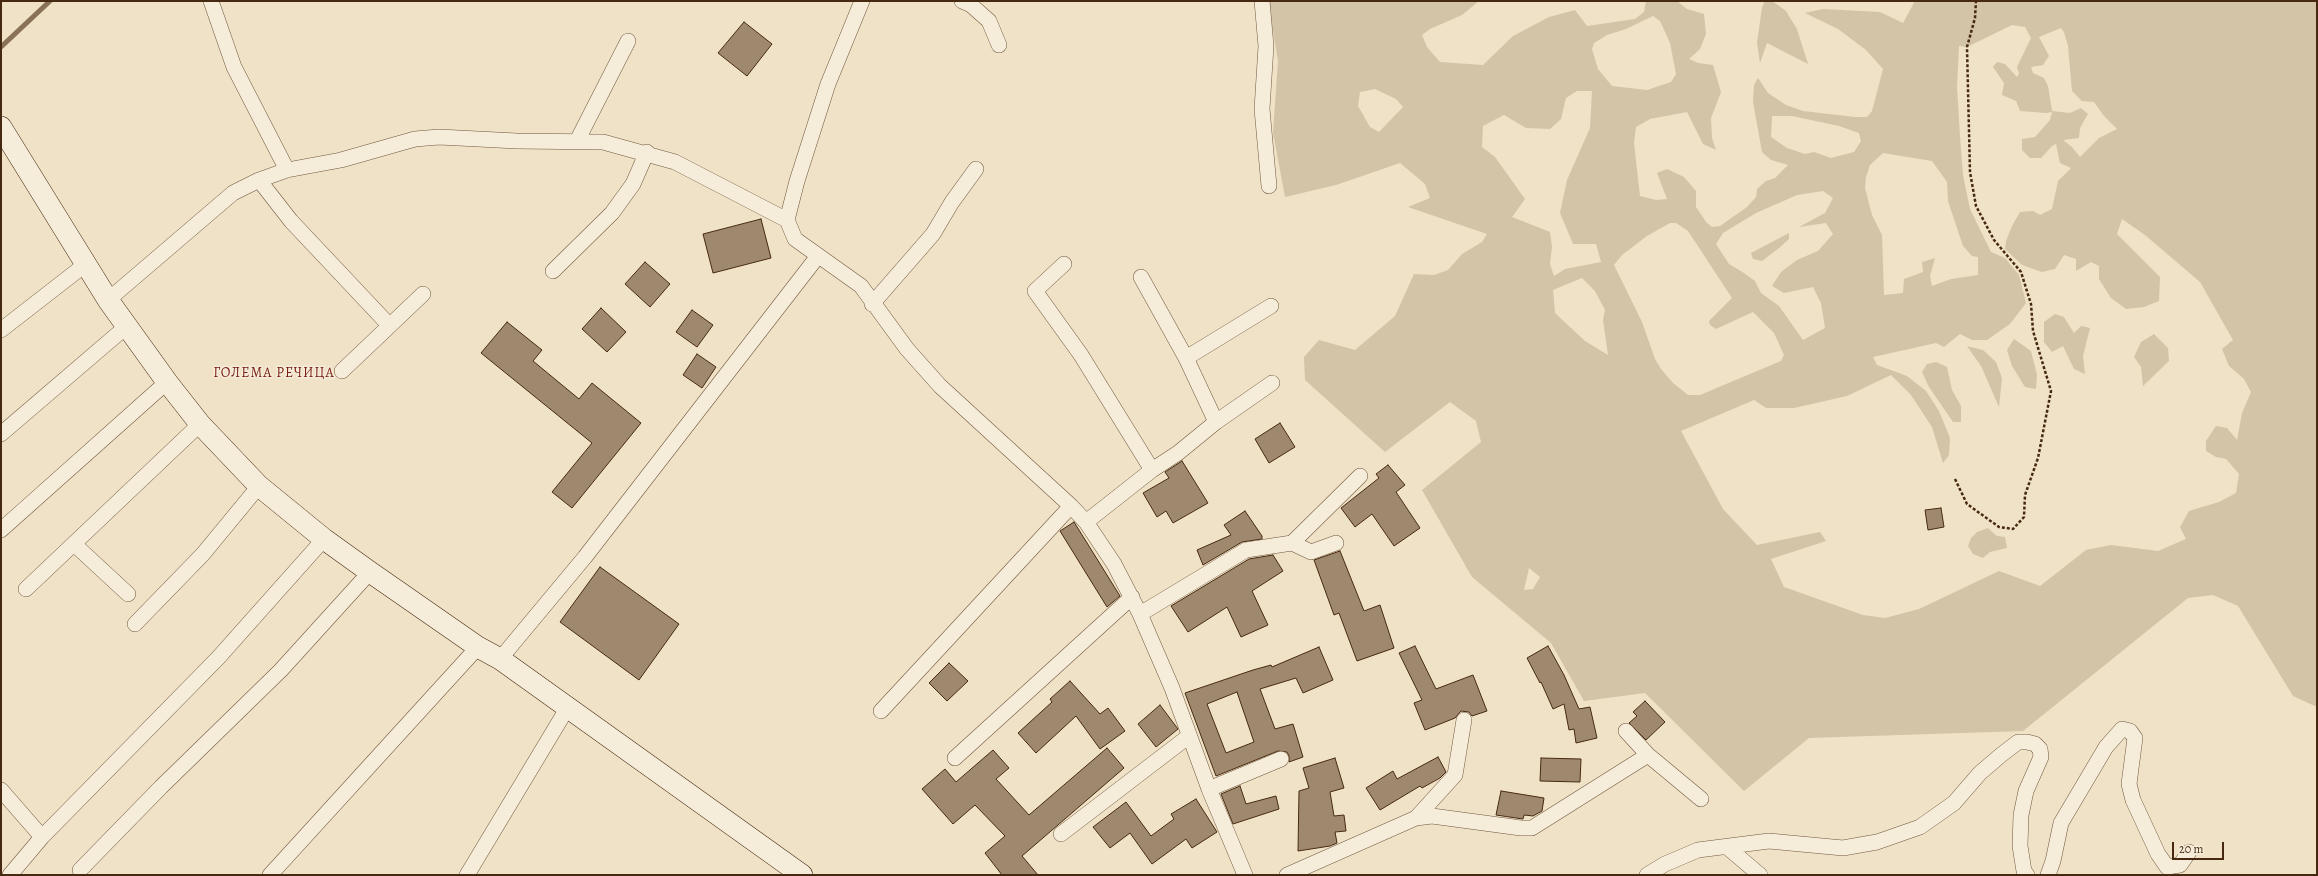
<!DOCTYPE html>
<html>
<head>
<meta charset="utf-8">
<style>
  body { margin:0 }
  #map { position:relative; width:2318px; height:876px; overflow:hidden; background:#f0e2c6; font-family:Alegreya,serif }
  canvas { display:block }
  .frame { position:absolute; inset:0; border:2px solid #462910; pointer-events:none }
  .scale { position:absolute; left:2172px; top:842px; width:52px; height:18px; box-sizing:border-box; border:2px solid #462910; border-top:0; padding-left:5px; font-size:12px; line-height:14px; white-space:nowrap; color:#462910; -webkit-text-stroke:3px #f5ecda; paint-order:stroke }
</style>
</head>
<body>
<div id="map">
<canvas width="2318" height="876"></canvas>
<div class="frame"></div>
<div class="scale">20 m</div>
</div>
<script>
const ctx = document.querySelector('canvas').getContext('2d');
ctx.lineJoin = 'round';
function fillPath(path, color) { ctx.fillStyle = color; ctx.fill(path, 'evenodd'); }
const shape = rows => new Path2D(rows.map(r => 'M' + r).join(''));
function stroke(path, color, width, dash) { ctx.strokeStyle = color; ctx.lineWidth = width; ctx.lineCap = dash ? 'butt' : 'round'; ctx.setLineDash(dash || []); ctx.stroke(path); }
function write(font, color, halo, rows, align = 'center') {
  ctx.font = font + ' Alegreya,serif'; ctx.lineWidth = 3; ctx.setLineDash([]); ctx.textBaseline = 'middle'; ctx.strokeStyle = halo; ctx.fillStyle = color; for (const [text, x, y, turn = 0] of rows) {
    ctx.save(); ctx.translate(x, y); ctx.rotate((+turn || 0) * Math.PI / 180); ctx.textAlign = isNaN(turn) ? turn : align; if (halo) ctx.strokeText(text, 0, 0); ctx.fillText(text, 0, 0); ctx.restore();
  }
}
fillPath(shape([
  [1268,1,1479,1,1462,15,1430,29,1422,35,1427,47,1440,62,1483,65,1513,36,1549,17,1575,10,1587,26,1635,19,1644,12,1646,1,1677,1,1687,9,1704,14,1706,34,1700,49,1689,59,1698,63,1713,65,1721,92,1711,118,1712,138,1716,150,1703,144,1687,112,1650,119,1636,127,1634,143,1640,196,1656,200,1667,199,1657,173,1667,169,1684,177,1696,191,1696,207,1706,222,1712,227,1720,226,1747,207,1756,197,1757,189,1766,181,1775,178,1788,165,1771,160,1762,152,1753,102,1754,85,1758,78,1768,93,1786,105,1803,111,1855,117,1867,117,1872,111,1883,69,1866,50,1838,29,1805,13,1823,9,1880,12,1903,23,1915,1,2317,1,2317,707,2293,696,2238,606,2213,595,2188,598,2023,731,1809,738,1744,791,1645,693,1584,701,1551,643,1472,577,1422,490,1481,442,1476,421,1450,402,1385,452,1305,380,1304,357,1319,340,1355,350,1395,316,1414,274,1434,275,1448,270,1462,254,1482,242,1487,234,1408,207,1430,198,1425,184,1400,163,1336,185,1285,197,1273,133,1278,61],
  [1653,16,1660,21,1670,43,1676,74,1671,82,1647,90,1612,86,1598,69,1592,49,1594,43,1607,35,1626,29],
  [2012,25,2025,27,2031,38,2017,67,2019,74,2017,77,2005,64,1997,62,1993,67,2004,83,2002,95,2016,101,2020,111,2046,113,2052,112,2050,120,2035,137,2022,139,2022,150,2030,158,2041,158,2052,146,2056,144,2060,163,2071,168,2058,181,2052,209,2040,215,2033,211,2020,212,2012,226,2006,241,2005,249,2022,265,2042,272,2055,269,2064,255,2076,259,2076,271,2091,262,2099,266,2099,279,2111,298,2126,309,2144,307,2159,301,2160,277,2117,234,2122,219,2145,235,2200,282,2233,340,2222,349,2229,366,2244,379,2251,392,2242,413,2237,440,2227,428,2216,426,2206,441,2206,451,2216,457,2226,459,2239,474,2236,493,2219,502,2189,511,2180,527,2186,539,2158,551,2111,545,2086,550,2040,586,1999,571,1919,609,1885,618,1863,615,1784,587,1771,559,1826,541,1820,532,1757,545,1723,509,1681,431,1754,400,1766,408,1794,408,1847,396,1891,375,1911,395,1932,427,1943,463,1949,455,1950,438,1939,411,1926,391,1907,376,1877,365,1873,357,1936,343,1944,347,1960,334,1972,340,1987,340,2010,324,2026,303,2019,275,2005,258,1991,252,1970,209,1963,175,1960,136,1957,87,1959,46,1967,47],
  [2061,28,2064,32,2068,46,2072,91,2082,101,2094,102,2104,116,2117,129,2099,138,2080,157,2072,147,2063,140,2079,138,2080,128,2088,114,2081,108,2070,113,2052,111,2048,86,2044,78,2033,73,2031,67,2043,65,2049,56,2039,37],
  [1375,89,1396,99,1403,107,1379,132,1370,127,1358,106,1360,92],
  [1577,91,1592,91,1590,128,1567,180,1560,213,1573,244,1596,244,1601,262,1565,269,1554,276,1550,264,1552,247,1550,232,1512,217,1525,199,1495,157,1482,147,1483,126,1504,115,1526,128,1550,129,1561,119,1566,98],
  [1772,116,1792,116,1839,126,1859,133,1861,141,1854,152,1831,158,1814,152,1805,154,1787,148,1771,137],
  [1883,153,1932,161,1947,182,1948,201,1963,246,1972,256,1978,257,1978,275,1951,279,1932,286,1930,276,1935,258,1922,262,1923,272,1904,279,1903,293,1884,295,1882,235,1872,215,1865,188,1866,177,1870,165],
  [1823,191,1833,198,1825,213,1799,227,1826,223,1833,234,1818,251,1797,260,1781,272,1772,286,1784,293,1813,287,1821,303,1825,328,1803,340,1779,306,1761,293,1755,281,1744,273,1729,264,1716,244,1723,233,1756,213,1797,195],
  [1670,223,1676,223,1688,231,1732,298,1709,321,1710,325,1716,329,1753,312,1774,333,1784,355,1781,361,1700,395,1688,395,1673,383,1661,369,1655,359,1642,322,1614,265,1622,255,1647,236],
  [1582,278,1595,291,1605,310,1603,320,1608,355,1585,341,1555,313,1553,290],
  [1529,568,1540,577,1533,589,1524,590],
  [1765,1,1772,1,1786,11,1797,29,1808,64,1767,43,1760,63,1757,43,1762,7],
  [1789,233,1789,239,1779,248,1762,261,1753,259,1751,253],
  [2055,314,2064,317,2074,333,2081,326,2090,328,2083,356,2085,374,2074,369,2063,346,2052,352,2044,342,2044,322],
  [2154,334,2168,348,2169,361,2143,386,2141,367,2134,357,2141,342],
  [2014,339,2031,351,2037,375,2036,389,2025,387,2012,366,2007,350],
  [1967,346,1983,350,1996,362,2002,378,1999,407,1981,366],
  [1936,362,1947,367,1952,390,1961,406,1961,422,1953,422,1929,387,1922,372,1927,364],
  [1988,528,1997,536,2005,537,2007,548,1990,552,1983,558,1973,554,1968,546,1971,538,1977,532]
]), '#d3c3a7');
stroke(shape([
  [1,47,50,1]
]), '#897258', 5);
const building = shape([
  [744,22,772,44,747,76,718,53,744,22],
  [761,219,771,258,713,273,703,234,761,219],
  [645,262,670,284,650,307,625,284,645,262],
  [601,308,626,332,607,352,582,329,601,308],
  [692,310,713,325,697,347,676,332,692,310],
  [507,322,542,350,533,361,579,399,592,383,641,423,572,508,552,492,592,443,481,353,507,322],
  [697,354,716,367,702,388,683,375,697,354],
  [1280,423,1295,447,1269,463,1255,439,1280,423],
  [1182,461,1208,503,1173,523,1166,511,1157,517,1143,493,1169,478,1165,472,1182,461],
  [1388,465,1405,485,1396,492,1420,528,1394,546,1372,514,1355,527,1341,508,1379,478,1376,474,1388,465],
  [1941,508,1944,527,1928,530,1925,510,1941,508],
  [1245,511,1262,536,1262,539,1242,542,1203,565,1197,550,1231,535,1224,525,1245,511],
  [1074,522,1120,596,1107,607,1060,531,1074,522],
  [1340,551,1364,611,1380,605,1394,648,1357,661,1339,613,1334,615,1314,560,1340,551],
  [1273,555,1283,571,1252,591,1268,625,1241,637,1227,607,1188,632,1171,606,1249,559,1273,555],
  [600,567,679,624,639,680,560,622,600,567],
  [1415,646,1436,689,1473,675,1487,711,1472,716,1469,712,1461,711,1455,718,1425,730,1414,703,1422,700,1399,653,1415,646],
  [1548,646,1564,675,1579,709,1590,707,1597,738,1576,743,1574,729,1569,730,1564,704,1553,709,1541,682,1540,683,1527,658,1548,646],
  [1319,647,1333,680,1303,693,1296,678,1260,689,1275,729,1293,724,1303,757,1289,762,1289,756,1287,752,1278,751,1216,776,1185,693,1253,670,1271,665,1272,667,1319,647],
  [1237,692,1254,742,1226,753,1207,704,1237,692],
  [949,663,968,681,947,701,929,683,949,663],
  [1070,681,1100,714,1108,708,1125,731,1100,749,1076,716,1036,753,1018,733,1052,702,1050,699,1070,681],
  [1645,701,1665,722,1646,740,1629,723,1637,716,1633,712,1645,701],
  [1160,705,1178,729,1156,747,1138,724,1160,705],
  [1107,748,1124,768,1022,856,1038,875,1002,875,985,853,1005,836,975,805,953,824,922,789,945,769,956,782,993,750,1009,768,996,779,1029,815,1107,748],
  [1438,757,1446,772,1440,778,1422,788,1420,786,1380,810,1366,788,1393,771,1397,779,1438,757],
  [1335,758,1344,788,1330,792,1334,816,1344,815,1346,831,1335,832,1337,843,1330,846,1298,851,1299,791,1309,788,1303,768,1335,758],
  [1541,758,1581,759,1580,782,1540,781,1541,758],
  [1240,786,1246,804,1276,796,1279,809,1233,824,1221,794,1240,786],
  [1501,791,1544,798,1542,811,1533,816,1524,815,1523,819,1496,815,1501,791],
  [1196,799,1217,832,1192,848,1186,839,1152,864,1130,833,1110,848,1093,827,1126,802,1151,836,1174,819,1171,814,1196,799]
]);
fillPath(building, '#9e896f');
stroke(building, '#462910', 1);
const minor = shape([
  [211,1,234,67,287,170],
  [862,1,828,84,797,181,787,220,795,239,861,286,907,349,940,386,1071,506,1086,522,1114,564,1140,614,1172,688,1209,789,1245,875],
  [962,1,971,5,989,21,999,45],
  [1262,1,1266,46,1262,109,1269,186],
  [577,141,628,41],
  [259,180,291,221,389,325],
  [1064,264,1035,291,1081,355,1152,470],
  [553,271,612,213,633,184,647,152],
  [1141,277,1186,358,1216,422],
  [108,300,233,193,259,180,287,170,341,160,415,139,439,137,517,141,603,142,675,162,787,220],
  [872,304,933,234,952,202,976,169],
  [1,330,86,264],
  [1186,358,1271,306],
  [342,371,423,294],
  [1,434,127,326],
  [1086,522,1152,470,1178,453,1216,422,1272,383],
  [1,530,167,382],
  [1292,543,1311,552,1336,543],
  [74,544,128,594],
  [26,589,200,424],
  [1140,614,1246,550,1292,543,1360,476],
  [135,624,203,554,259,486],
  [500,659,585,557,818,256],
  [881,711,1071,506],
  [1626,731,1648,755,1701,799],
  [955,758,1132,597],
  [1209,789,1281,759],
  [1,790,42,837],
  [1416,818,1455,775,1464,720],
  [1061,834,1189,736],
  [1727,847,1760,875],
  [80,870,161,787,281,670,370,572],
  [10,875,42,837,218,658,324,539],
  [270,875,478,647],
  [467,875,568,707],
  [1287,875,1416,818,1432,816,1521,828,1532,828,1648,755],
  [1647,875,1665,864,1698,850,1769,841,1843,848,1877,842,1920,827,1954,803,1980,773,2001,755,2018,742,2027,742,2035,744,2040,749,2041,757,2026,791,2021,815,2020,846,2024,871,2027,875],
  [2048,875,2053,861,2061,823,2106,747,2122,729,2130,731,2135,738,2129,784,2133,800,2158,854,2167,867,2180,865,2189,852]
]);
const secondary = shape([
  [1,127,108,300,167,382,200,424,259,486,324,539,370,572,478,647,500,659,802,875]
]);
stroke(minor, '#70573e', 16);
stroke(secondary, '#462910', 22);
stroke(shape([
  [1955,479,1967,504,1999,527,2013,529,2024,517,2025,495,2038,458,2051,391,2033,331,2031,304,2021,272,1994,240,1976,206,1970,172,1967,47,1975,18,1976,1]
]), '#462910', 2.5, [3, 2]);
stroke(minor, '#f5ecda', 15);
stroke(secondary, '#f5ecda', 21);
ctx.letterSpacing = '1px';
write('14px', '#7a1f14', '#f5ecda', [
  ["ГОЛЕМА РЕЧИЦА",274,374]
]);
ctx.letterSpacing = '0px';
</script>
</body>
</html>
